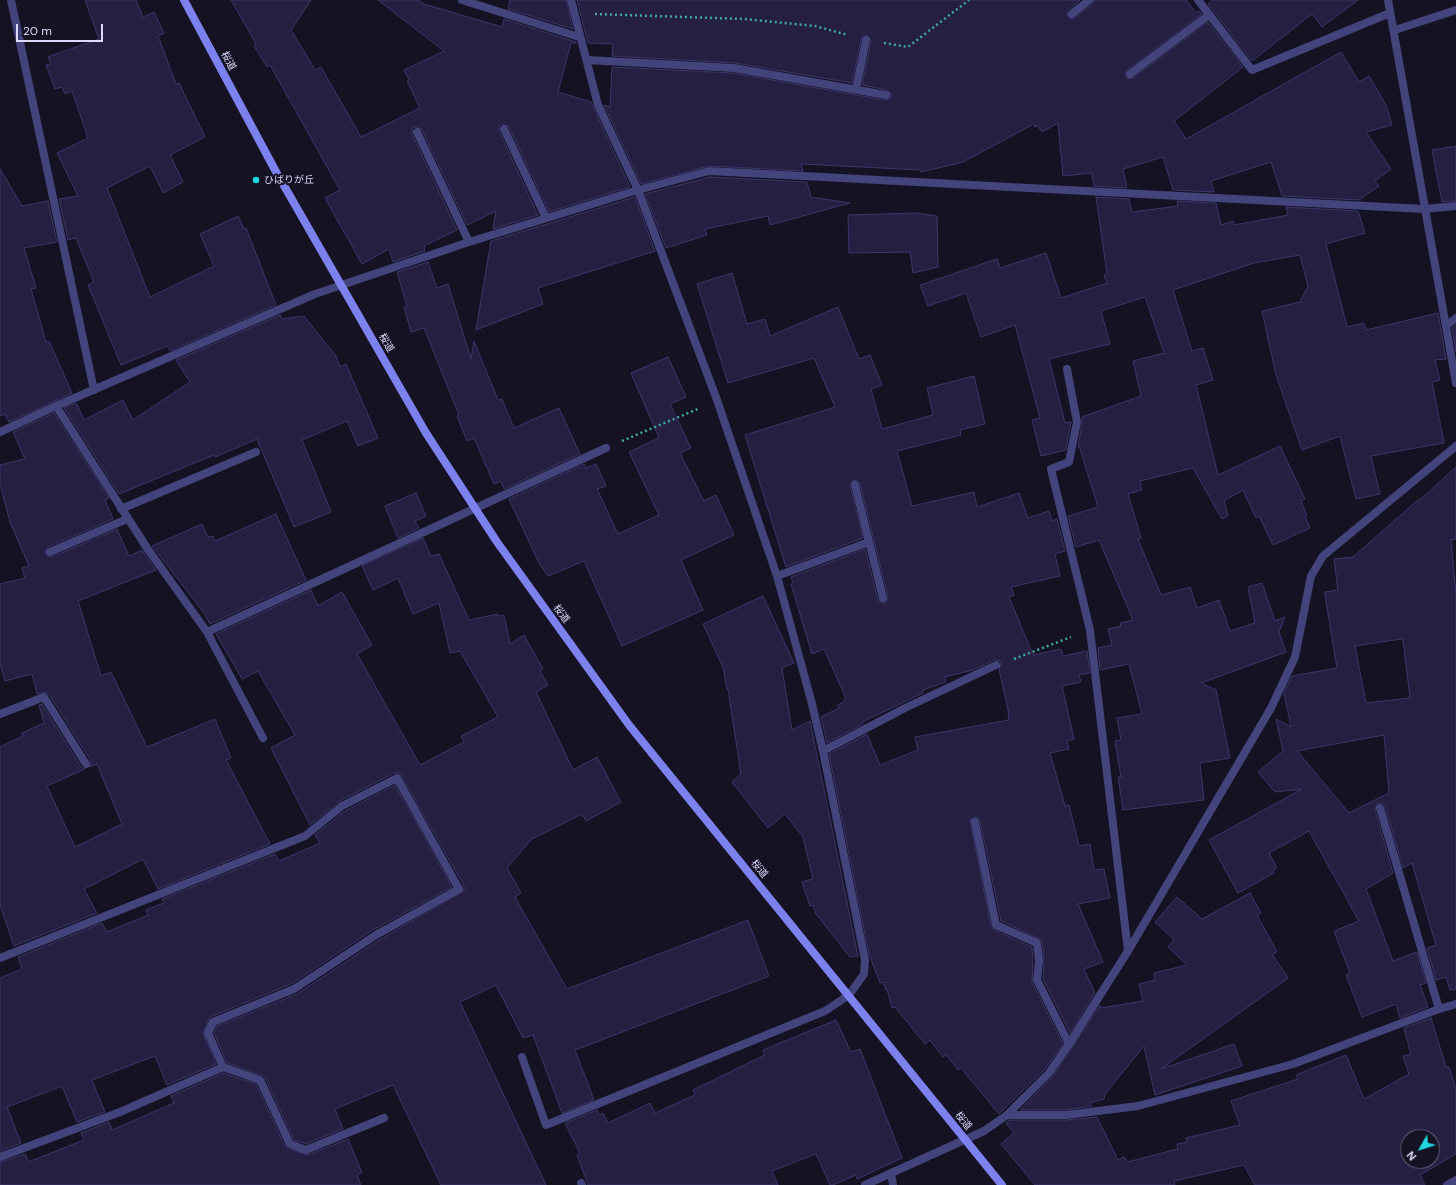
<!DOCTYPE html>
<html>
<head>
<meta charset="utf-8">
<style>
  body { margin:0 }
  #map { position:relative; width:1456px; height:1185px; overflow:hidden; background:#141223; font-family:"DM Sans",sans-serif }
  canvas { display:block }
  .north { position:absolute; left:1400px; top:1129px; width:40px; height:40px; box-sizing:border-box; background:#141223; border:1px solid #646279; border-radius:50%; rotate:231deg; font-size:11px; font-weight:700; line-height:16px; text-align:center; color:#dbdafa }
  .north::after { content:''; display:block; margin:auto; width:14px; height:18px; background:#1fd8e0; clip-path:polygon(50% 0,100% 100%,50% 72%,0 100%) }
  .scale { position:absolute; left:16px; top:24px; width:87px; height:18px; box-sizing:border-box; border:2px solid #dbdafa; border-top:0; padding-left:5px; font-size:12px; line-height:14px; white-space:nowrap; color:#dbdafa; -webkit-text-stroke:3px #141223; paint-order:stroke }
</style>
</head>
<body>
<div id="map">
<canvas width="1456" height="1185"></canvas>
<div class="north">N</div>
<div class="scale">20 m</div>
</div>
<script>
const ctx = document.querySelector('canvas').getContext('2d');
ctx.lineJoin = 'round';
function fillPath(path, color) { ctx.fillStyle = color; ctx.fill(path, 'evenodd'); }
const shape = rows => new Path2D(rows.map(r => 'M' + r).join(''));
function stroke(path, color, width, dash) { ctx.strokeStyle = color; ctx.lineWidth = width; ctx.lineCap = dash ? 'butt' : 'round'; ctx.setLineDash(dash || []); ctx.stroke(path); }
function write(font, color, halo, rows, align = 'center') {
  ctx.font = font + ' "DM Sans","Noto Sans JP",sans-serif'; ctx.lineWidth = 4; ctx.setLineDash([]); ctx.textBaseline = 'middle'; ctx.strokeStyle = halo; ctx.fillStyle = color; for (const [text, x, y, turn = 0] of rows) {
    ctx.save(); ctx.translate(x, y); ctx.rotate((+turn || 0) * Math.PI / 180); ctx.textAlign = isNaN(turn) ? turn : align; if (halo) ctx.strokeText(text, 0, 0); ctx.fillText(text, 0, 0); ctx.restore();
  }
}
const building = shape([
  [85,0,136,0,143,17,154,12,164,33,158,36,176,84,179,83,205,137,170,155,183,182,163,193,150,166,107,188,150,297,214,266,200,234,238,216,244,229,246,228,276,305,170,351,167,346,121,365,88,285,94,282,76,238,68,240,59,199,78,196,57,153,88,138,72,91,65,94,62,87,55,89,46,65,51,64,48,57,99,39,85,0],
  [231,0,311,0,291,30,315,70,321,67,361,137,420,108,407,81,409,80,404,70,444,51,378,0,418,0,424,4,502,27,504,19,576,42,576,43,571,43,558,92,591,102,630,187,549,212,509,127,502,124,499,126,499,131,538,215,493,229,496,211,467,225,422,130,415,127,412,129,412,134,457,230,424,246,425,251,393,262,389,249,362,264,325,198,340,190,270,65,267,67,254,46,256,44,231,0],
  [510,0,566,0,573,29,508,9,510,0],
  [577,0,1080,0,1067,12,1068,17,1073,19,1092,4,1094,0,1186,0,1196,13,1199,11,1202,14,1127,70,1125,74,1127,79,1133,78,1208,22,1243,67,1174,121,1186,139,1341,52,1359,82,1369,76,1386,105,1392,125,1366,132,1391,169,1375,181,1379,186,1359,200,1282,196,1271,162,1211,181,1214,192,1173,190,1163,157,1123,169,1127,188,1094,186,1092,173,1063,176,1058,123,1042,132,1038,126,1035,127,1034,124,963,162,921,172,920,170,801,164,803,171,709,166,641,184,604,105,610,107,612,67,733,73,885,100,890,99,891,94,887,90,862,85,871,41,867,35,864,35,861,39,852,83,735,63,612,56,613,44,588,43,577,0],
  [1213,0,1358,0,1322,27,1312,14,1252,61,1208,4,1213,0],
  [1456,146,1456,201,1442,202,1432,150,1456,146],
  [0,169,22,206,48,201,57,242,24,248,36,288,31,289,46,342,49,341,72,393,9,422,5,414,0,416,0,169],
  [710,177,807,182,811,197,850,203,770,225,768,216,705,229,707,235,666,248,645,194,710,177],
  [635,197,655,251,538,288,543,304,476,330,491,241,635,197],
  [1096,197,1129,199,1132,212,1178,206,1177,201,1216,203,1221,225,1233,221,1234,225,1288,215,1286,207,1358,211,1365,233,1326,244,1347,327,1364,323,1366,330,1438,313,1446,359,1435,360,1440,380,1432,382,1444,443,1371,456,1380,494,1356,499,1340,436,1302,450,1276,375,1262,311,1300,302,1308,286,1300,255,1254,263,1173,290,1192,351,1203,348,1213,380,1196,385,1218,475,1280,446,1305,499,1301,501,1307,516,1305,517,1310,528,1273,545,1259,516,1256,518,1243,490,1224,501,1228,516,1222,519,1193,468,1140,481,1142,490,1128,494,1141,538,1138,539,1161,595,1190,587,1197,608,1219,600,1230,631,1255,623,1248,587,1262,583,1275,621,1285,617,1279,632,1286,652,1201,683,1216,690,1230,758,1200,763,1204,800,1123,810,1118,777,1121,777,1115,741,1121,740,1117,718,1142,714,1129,664,1100,670,1098,648,1112,645,1108,629,1121,626,1120,623,1133,620,1099,540,1076,547,1068,516,1098,507,1079,446,1078,447,1082,423,1082,417,1141,396,1133,361,1164,353,1145,297,1101,311,1110,344,1049,359,1065,423,1071,422,1066,450,1041,456,1032,420,1040,418,1015,325,981,337,966,293,928,306,920,285,997,259,1000,268,1046,253,1061,298,1107,283,1104,275,1107,274,1096,197],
  [916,213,937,216,938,267,913,273,910,252,849,253,848,215,916,213],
  [428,262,437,288,448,284,471,359,474,341,498,400,502,399,514,428,559,408,580,454,504,489,501,481,494,484,474,438,467,441,457,416,459,415,424,328,411,332,404,307,407,306,397,272,428,262],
  [732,273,747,324,765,319,770,336,838,307,859,359,870,355,882,385,871,389,882,429,933,415,927,388,974,376,985,424,960,430,961,435,897,451,912,506,974,492,977,507,1019,493,1028,518,1049,511,1052,521,1057,519,1065,551,1055,554,1060,576,1011,587,1014,595,1009,597,1033,655,1061,649,1063,656,1087,651,1090,673,1079,675,1081,682,1062,686,1074,739,1067,741,1069,749,1050,753,1065,806,1069,805,1079,846,1090,844,1094,870,1104,869,1110,898,1078,904,1103,962,1084,969,1095,993,1070,1033,1043,979,1044,961,1042,940,1001,921,980,821,976,817,970,820,991,926,994,930,1032,947,1033,961,1032,982,1063,1044,1045,1069,999,1114,961,1068,958,1070,946,1055,943,1057,930,1040,925,1044,895,1007,892,1008,887,989,886,990,883,982,880,983,869,954,829,754,867,734,880,765,918,750,915,737,1009,720,1008,714,1009,714,999,669,1001,663,999,660,994,660,973,670,945,677,946,682,923,690,923,693,862,722,863,724,827,743,821,717,839,708,838,705,845,701,844,699,846,698,824,649,812,654,791,584,793,583,791,577,865,549,878,600,881,603,885,603,888,597,860,484,857,480,852,481,850,486,863,538,786,567,745,435,835,407,814,358,728,383,697,284,732,273],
  [280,315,282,319,304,316,336,356,340,367,346,364,378,438,358,446,347,421,302,440,331,512,294,527,257,439,215,457,214,455,119,494,64,408,76,403,84,420,123,400,133,420,190,382,176,360,280,315],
  [1456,325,1456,352,1452,328,1456,325],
  [668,357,686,397,670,404,691,448,680,453,704,501,716,495,734,535,681,560,703,610,622,646,584,561,548,576,540,565,509,499,584,464,586,468,596,464,606,486,597,489,618,534,659,515,629,452,659,438,631,373,668,357],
  [54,413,109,498,105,500,113,519,48,547,45,551,45,554,52,557,117,529,129,556,142,550,156,570,78,601,101,676,111,672,147,747,215,719,231,758,226,760,270,844,158,889,143,859,84,889,97,913,14,946,0,905,0,747,23,736,22,733,44,723,39,705,42,704,81,767,85,769,47,786,75,847,122,824,97,764,90,767,91,761,49,694,44,692,37,694,32,674,5,681,0,663,0,584,25,578,22,568,29,566,10,522,0,484,0,465,25,459,13,432,54,413],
  [1456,467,1456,539,1451,540,1456,595,1456,989,1450,990,1446,977,1436,980,1427,948,1436,945,1412,863,1403,868,1385,806,1382,803,1378,803,1375,810,1393,873,1366,889,1393,961,1417,952,1426,983,1420,985,1428,1007,1400,1018,1396,1004,1362,1017,1346,975,1350,973,1334,931,1359,921,1309,831,1269,853,1277,868,1273,870,1274,873,1238,893,1209,840,1302,789,1275,792,1258,772,1283,751,1276,719,1291,727,1284,693,1292,676,1337,668,1325,595,1325,592,1338,590,1334,559,1353,557,1418,500,1421,499,1456,467],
  [1401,639,1403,640,1410,698,1366,703,1355,646,1401,639],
  [1384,735,1389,793,1349,813,1297,751,1384,735],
  [416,493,426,516,415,521,419,528,398,538,385,506,416,493],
  [276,514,306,580,210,624,204,613,152,546,202,524,208,537,213,536,215,541,276,514],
  [423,538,431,556,439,554,469,620,498,614,498,616,504,615,510,644,524,635,543,669,540,671,548,685,536,692,573,770,597,757,621,802,586,821,582,814,532,839,507,868,521,893,515,897,567,989,748,920,769,976,575,1050,594,1100,562,1113,533,1035,523,1038,496,985,460,1002,546,1185,441,1185,393,1085,335,1109,343,1129,306,1144,294,1140,264,1076,227,1063,214,1033,217,1026,297,994,379,940,464,891,464,886,400,773,394,773,340,801,310,825,271,748,295,735,258,671,242,679,216,634,311,590,318,606,342,592,372,645,357,654,420,765,464,742,461,736,498,717,460,651,450,653,439,603,413,614,398,578,373,590,362,566,423,538],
  [763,596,794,663,782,668,792,730,810,721,858,956,850,957,816,914,813,905,810,906,802,882,813,879,803,837,785,814,768,828,732,782,741,774,728,689,727,690,723,667,703,624,763,596],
  [395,785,452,887,373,930,291,984,210,1017,203,1033,216,1064,167,1085,155,1056,92,1080,105,1112,77,1122,62,1086,7,1107,21,1143,0,1151,0,978,22,969,18,957,102,923,107,932,148,915,146,910,164,903,162,899,275,854,279,861,320,843,315,835,345,811,395,785],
  [1250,893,1261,913,1257,915,1277,952,1272,954,1288,978,1161,1069,1234,1044,1242,1066,1155,1095,1144,1046,1105,1094,1104,1099,1090,1103,1092,1106,1066,1110,1020,1110,1053,1076,1100,1005,1101,1008,1143,1001,1139,984,1155,980,1154,973,1187,965,1168,947,1174,940,1155,922,1177,897,1202,919,1250,893],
  [1431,1018,1446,1067,1449,1067,1456,1090,1456,1154,1420,1175,1425,1185,1255,1185,1244,1165,1174,1181,1175,1185,1035,1185,1001,1144,1014,1133,1006,1123,1009,1120,1066,1120,1097,1117,1118,1160,1124,1157,1127,1162,1178,1149,1177,1144,1187,1142,1186,1138,1240,1125,1231,1101,1298,1079,1296,1075,1346,1055,1364,1099,1409,1074,1403,1056,1411,1054,1404,1028,1431,1018],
  [1408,1137,1432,1137,1432,1161,1408,1161,1408,1137],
  [836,1020,851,1052,860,1049,902,1158,857,1179,856,1175,833,1185,830,1185,816,1154,772,1171,778,1185,588,1185,577,1155,580,1153,565,1123,597,1110,599,1115,603,1113,608,1123,650,1103,655,1113,695,1095,693,1090,765,1055,763,1050,836,1020],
  [223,1073,256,1084,285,1146,288,1149,308,1155,348,1139,362,1173,357,1175,361,1185,0,1185,0,1162,25,1154,28,1162,84,1140,81,1133,109,1122,112,1130,174,1103,171,1096,223,1073]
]);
fillPath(building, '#252042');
stroke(building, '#3d366b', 1);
stroke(shape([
  [595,14,745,19,815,26,848,35],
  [884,43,908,47,969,0],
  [622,441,700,408],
  [1014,659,1071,637]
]), '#40a79b', 2.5, [2, 3]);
stroke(shape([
  [11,0,94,390],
  [1395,30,1456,10],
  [587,60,734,68,886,95],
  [1130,74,1209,15],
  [856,89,866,40],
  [504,129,546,218],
  [417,132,469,242],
  [56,406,147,548,207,632,263,738],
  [855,485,883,598],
  [121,509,256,452],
  [50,552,127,519],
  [777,576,869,542],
  [207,632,606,448],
  [0,714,44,697,86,764],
  [823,751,905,708,996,665],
  [1380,808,1439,1009],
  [975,822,996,925,1037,943,1039,961,1037,980,1069,1044],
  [581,1183,582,1185]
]), '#43447c', 8);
stroke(shape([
  [462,0,579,37],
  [1198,0,1252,70,1390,13],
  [1388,0,1456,383],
  [1072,14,1089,0],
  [1446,326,1456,318],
  [1067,369,1077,422,1069,462,1051,469,1090,630,1128,951],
  [0,432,56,406,315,294,469,242,638,190,709,171,1424,209,1456,206],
  [0,958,305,836,342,806,397,778,459,889,376,935,294,989,213,1022,208,1033,223,1067],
  [522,1057,546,1125,825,1011,849,995,864,974,865,960,823,751,811,700,777,576,717,400,638,190,598,105,571,0],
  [1007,1115,1066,1115,1138,1106,1293,1064,1439,1009,1456,1004],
  [0,1157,120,1112,223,1067,260,1080,290,1144,306,1150,384,1118],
  [891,1173,893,1185],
  [865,1185,984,1131,1007,1115,1049,1073,1069,1044,1128,951,1271,708,1295,657,1311,576,1323,556,1456,446],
  [1447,1185,1456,1180]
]), '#43447c', 8);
stroke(shape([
  [184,0,275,170,426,433,497,542,629,725,1002,1185]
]), '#7d81ed', 8);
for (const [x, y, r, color] of [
  [256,180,4,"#1fd8e0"]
]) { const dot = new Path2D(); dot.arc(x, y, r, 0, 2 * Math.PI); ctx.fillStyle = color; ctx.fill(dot); stroke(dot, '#141223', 1.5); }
write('10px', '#dbdafa', '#141223', [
  ["桜道",228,61,62],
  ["桜道",386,343,60],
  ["桜道",561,614,54],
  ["桜道",759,869,51],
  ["桜道",963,1121,51]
]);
write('10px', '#dbdafa', '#141223', [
  ["ひばりが丘",264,180]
], 'left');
</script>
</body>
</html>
